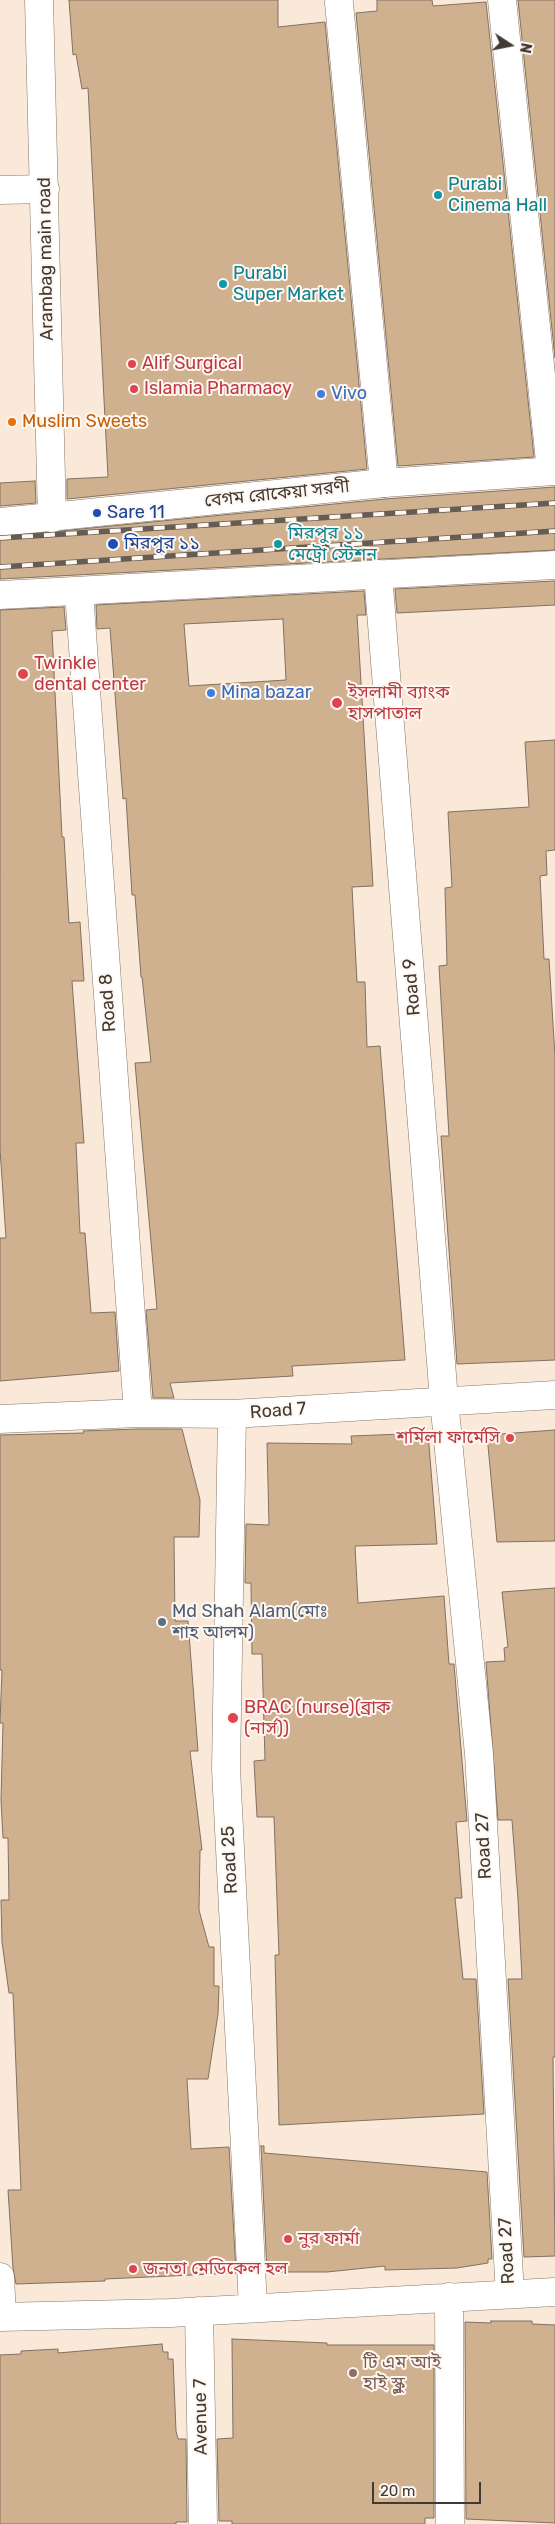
<!DOCTYPE html>
<html>
<head>
<meta charset="utf-8">
<style>
  body { margin:0 }
  #map { position:relative; width:555px; height:2524px; overflow:hidden; background:#fae8d8; font-family:Rubik,sans-serif }
  canvas { display:block }
  .north { position:absolute; left:485px; top:20px; width:50px; height:50px; -webkit-text-stroke:4px #fff7f1; paint-order:stroke; rotate:101deg; font-size:14px; font-weight:700; line-height:20px; text-align:center; color:#413a33 }
  .north::after { content:''; display:block; margin:auto; width:18px; height:22px; background:#413a33; clip-path:polygon(50% 0,100% 100%,50% 72%,0 100%) }
  .scale { position:absolute; left:372px; top:2482px; width:109px; height:22px; box-sizing:border-box; border:2px solid #413a33; border-top:0; padding-left:6px; font-size:15px; line-height:18px; white-space:nowrap; color:#413a33; -webkit-text-stroke:4px #fff7f1; paint-order:stroke }
</style>
</head>
<body>
<div id="map">
<canvas width="555" height="2524"></canvas>
<div class="north">N</div>
<div class="scale">20 m</div>
</div>
<script>
const ctx = document.querySelector('canvas').getContext('2d');
ctx.lineJoin = 'round';
function fillPath(path, color) { ctx.fillStyle = color; ctx.fill(path, 'evenodd'); }
const shape = rows => new Path2D(rows.map(r => 'M' + r).join(''));
function stroke(path, color, width, dash) { ctx.strokeStyle = color; ctx.lineWidth = width; ctx.lineCap = dash ? 'butt' : 'round'; ctx.setLineDash(dash || []); ctx.stroke(path); }
function write(font, color, halo, rows, align = 'center') {
  ctx.font = font + ' Rubik,"Noto Sans Bengali",sans-serif'; ctx.lineWidth = 4; ctx.setLineDash([]); ctx.textBaseline = 'middle'; ctx.strokeStyle = halo; ctx.fillStyle = color; for (const [text, x, y, turn = 0] of rows) {
    ctx.save(); ctx.translate(x, y); ctx.rotate((+turn || 0) * Math.PI / 180); ctx.textAlign = isNaN(turn) ? turn : align; if (halo) ctx.strokeText(text, 0, 0); ctx.fillText(text, 0, 0); ctx.restore();
  }
}
const building = shape([
  [69,0,278,0,278,27,325,22,367,469,67,499,67,479,108,477,88,88,82,89,76,54,73,55,69,0],
  [377,0,432,0,433,6,486,2,534,457,398,466,356,13,377,11,377,0],
  [518,0,555,0,555,358,518,0],
  [35,481,36,503,0,506,0,483,35,481],
  [555,487,555,550,0,579,0,537,385,499,555,487],
  [555,581,555,605,397,613,395,589,555,581],
  [364,591,366,615,357,615,373,886,352,887,357,982,365,982,367,1047,380,1046,405,1360,292,1366,293,1376,170,1383,174,1398,153,1398,146,1310,157,1309,135,1063,151,1062,142,977,141,977,135,895,132,895,126,798,123,799,110,628,97,629,96,605,364,591],
  [283,619,286,680,189,686,184,624,283,619],
  [64,607,66,630,52,631,62,837,64,837,69,923,80,922,84,981,72,981,84,1143,76,1143,80,1233,85,1233,91,1313,115,1312,119,1371,0,1381,0,1238,6,1238,0,1149,0,610,64,607],
  [555,740,555,850,546,851,547,875,540,876,544,959,549,959,555,1056,555,1360,457,1364,441,1136,449,1136,439,966,447,965,445,888,452,887,448,812,529,807,525,742,555,740],
  [138,1429,182,1429,200,1500,199,1537,174,1537,175,1621,188,1621,198,1751,190,1751,202,1850,200,1850,199,1910,209,1947,214,1947,214,1986,219,1986,218,2014,208,2079,187,2079,191,2149,229,2147,236,2273,105,2279,105,2281,16,2284,13,2268,8,2190,21,2190,13,1993,9,1993,2,1942,1,1900,9,1900,8,1838,3,1838,1,1800,3,1723,0,1723,2,1670,0,1670,0,1435,84,1433,83,1431,138,1429],
  [555,1430,555,1541,497,1542,487,1435,555,1430],
  [428,1433,437,1544,355,1546,358,1603,444,1596,449,1664,454,1664,467,1821,456,1822,462,1898,455,1898,463,1979,476,1979,484,2114,279,2125,275,1955,279,1955,274,1817,257,1817,254,1761,265,1760,262,1654,252,1654,251,1583,245,1583,246,1524,269,1525,267,1443,352,1444,351,1436,428,1433],
  [555,1588,555,2057,553,2057,555,2256,524,2257,508,1979,522,1979,518,1899,512,1820,498,1820,486,1662,505,1661,504,1648,508,1647,502,1592,555,1588],
  [261,2146,264,2146,264,2153,487,2172,492,2259,488,2259,488,2263,457,2268,385,2270,385,2266,327,2272,267,2272,261,2146],
  [491,2321,532,2321,532,2324,555,2325,555,2523,466,2519,465,2322,491,2323,491,2321],
  [232,2339,327,2343,327,2345,434,2345,434,2518,425,2518,425,2524,232,2524,232,2521,219,2521,217,2439,233,2438,232,2339],
  [162,2344,163,2352,168,2352,168,2359,173,2359,176,2431,178,2439,186,2439,187,2522,176,2522,176,2524,0,2524,0,2355,21,2354,21,2351,58,2349,58,2353,162,2344]
]);
fillPath(building, '#d0b18f');
stroke(building, '#807162', 1);
const street = shape([
  [502,0,551,471],
  [339,3,384,483],
  [0,190,45,189],
  [378,574,444,1400,479,1754,510,2294],
  [79,592,138,1413],
  [232,1414,226,1769,253,2307],
  [0,1419,138,1413,232,1414,555,1395],
  [0,2277,2,2317],
  [449,2297,450,2524],
  [199,2311,203,2524],
  [0,2317,170,2313,555,2292]
]);
const secondary = shape([
  [39,0,52,518]
]);
const primary = shape([
  [0,522,384,483,555,471],
  [0,595,555,565]
]);
stroke(street, '#877769', 29);
stroke(secondary, '#877769', 29);
stroke(primary, '#877769', 29);
stroke(street, '#fff', 28);
stroke(secondary, '#fff', 28);
stroke(primary, '#fff', 28);
const rail = shape([
  [0,538,555,503],
  [0,567,555,531]
]);
stroke(rail, '#655c53', 5.5);
stroke(rail, '#fff7f1', 4, [11]);
for (const [x, y, r, color] of [
  [438,195,5,"#0f9aa8"],
  [223,284,5,"#0f9aa8"],
  [132,364,5,"#e0444e"],
  [134,389,5,"#e0444e"],
  [321,394,5,"#3f7fe0"],
  [12,422,5,"#e8710a"],
  [97,513,5,"#1a4fb4"],
  [113,544,6,"#1a4fb4"],
  [278,544,5,"#0f9aa8"],
  [23,674,6,"#e0444e"],
  [211,693,5,"#3f7fe0"],
  [337,703,6,"#e0444e"],
  [510,1438,5,"#e0444e"],
  [162,1622,5,"#5c6f8a"],
  [233,1718,6,"#e0444e"],
  [288,2239,5,"#e0444e"],
  [133,2269,5,"#e0444e"],
  [353,2373,5,"#8d6e63"]
]) { const dot = new Path2D(); dot.arc(x, y, r, 0, 2 * Math.PI); ctx.fillStyle = color; ctx.fill(dot); stroke(dot, '#fff7f1', 2); }
write('18px', '#0d838f', '#fff7f1', [
  ["Purabi",448,185],
  ["Cinema Hall",448,206],
  ["Purabi",233,274],
  ["Super Market",233,295],
  ["মিরপুর ১১",288,534],
  ["মেট্রো স্টেশন",288,555]
], 'left');
write('18px', '#413a33', '#fff7f1', [
  ["Arambag main road",46,259,-91],
  ["বেগম রোকেয়া সরণী",277,494,-6],
  ["Road 9",412,987,-95],
  ["Road 8",108,1003,-94],
  ["Road 7",278,1411,-4],
  ["Road 27",484,1846,-93],
  ["Road 25",230,1860,-93],
  ["Road 27",507,2251,-93],
  ["Avenue 7",201,2417,-91]
]);
write('18px', '#be3a42', '#fff7f1', [
  ["Alif Surgical",142,364],
  ["Islamia Pharmacy",144,389],
  ["Twinkle",34,664],
  ["dental center",34,685],
  ["ইসলামী ব্যাংক",348,693],
  ["হাসপাতাল",348,714],
  ["শর্মিলা ফার্মেসি",500,1438,"right"],
  ["BRAC (nurse)(ব্রাক",244,1708],
  ["(নার্স))",244,1729],
  ["নুর ফার্মা",298,2239],
  ["জনতা মেডিকেল হল",143,2269]
], 'left');
write('18px', '#366cbe', '#fff7f1', [
  ["Vivo",331,394],
  ["Mina bazar",221,693]
], 'left');
write('18px', '#c56008', '#fff7f1', [
  ["Muslim Sweets",22,422]
], 'left');
write('18px', '#164399', '#fff7f1', [
  ["Sare 11",107,513],
  ["মিরপুর ১১",124,544]
], 'left');
write('18px', '#4e5e75', '#fff7f1', [
  ["Md Shah Alam(মোঃ",172,1612],
  ["শাহ আলম)",172,1633]
], 'left');
write('18px', '#785e54', '#fff7f1', [
  ["টি এম আই",363,2363],
  ["হাই স্কুল",363,2384]
], 'left');
</script>
</body>
</html>
